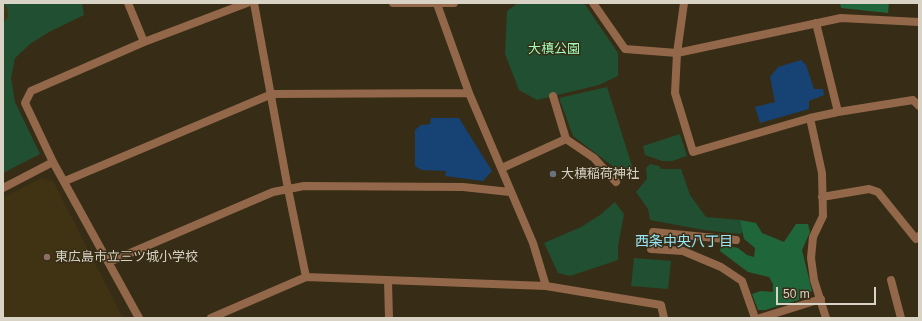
<!DOCTYPE html>
<html>
<head>
<meta charset="utf-8">
<style>
  body { margin:0 }
  #map { position:relative; width:922px; height:321px; overflow:hidden; background:#372d16; font-family:Helvetica,sans-serif }
  canvas { display:block }
  .frame { position:absolute; inset:0; border:4px solid #d9d3c5; pointer-events:none }
  .scale { position:absolute; left:776px; top:287px; width:100px; height:18px; box-sizing:border-box; border:2px solid #d9d3c5; border-top:0; padding-left:5px; font-size:12px; line-height:14px; white-space:nowrap; color:#d9d3c5; -webkit-text-stroke:3px #372d16; paint-order:stroke }
</style>
</head>
<body>
<div id="map">
<canvas width="922" height="321"></canvas>
<div class="frame"></div>
<div class="scale">50 m</div>
</div>
<script>
const ctx = document.querySelector('canvas').getContext('2d');
ctx.lineJoin = 'round';
function fillPath(path, color) { ctx.fillStyle = color; ctx.fill(path, 'evenodd'); }
const shape = rows => new Path2D(rows.map(r => 'M' + r).join(''));
function stroke(path, color, width, dash) { ctx.strokeStyle = color; ctx.lineWidth = width; ctx.lineCap = dash ? 'butt' : 'round'; ctx.setLineDash(dash || []); ctx.stroke(path); }
function write(font, color, halo, rows, align = 'center') {
  ctx.font = font + ' Helvetica,"Noto Sans JP",sans-serif'; ctx.lineWidth = 3; ctx.setLineDash([]); ctx.textBaseline = 'middle'; ctx.strokeStyle = halo; ctx.fillStyle = color; for (const [text, x, y, turn = 0] of rows) {
    ctx.save(); ctx.translate(x, y); ctx.rotate((+turn || 0) * Math.PI / 180); ctx.textAlign = isNaN(turn) ? turn : align; if (halo) ctx.strokeText(text, 0, 0); ctx.fillText(text, 0, 0); ctx.restore();
  }
}
fillPath(shape([
  [41,178,53,181,123,318,3,318,3,198]
]), '#403314');
fillPath(shape([
  [3,3,82,3,84,15,49,32,30,44,15,58,11,78,15,102,40,154,3,173],
  [518,3,584,3,618,53,618,76,599,85,537,100,519,90,505,54,507,11],
  [607,87,633,169,628,178,573,136,559,98],
  [680,134,687,156,672,161,662,161,645,155,643,146],
  [650,164,659,166,661,169,681,169,690,195,706,217,740,220,743,232,740,234,704,230,650,220,648,209,636,192,647,179,646,168],
  [615,202,624,214,618,246,618,260,570,276,558,273,544,243,581,227,600,215],
  [634,258,671,261,668,289,631,286]
]), '#214f31');
fillPath(shape([
  [840,3,889,3,888,13,841,8],
  [740,220,756,223,762,233,784,242,796,224,808,224,810,232,802,250,812,291,799,300,765,310,758,310,752,294,761,291,773,292,773,284,769,277,748,272,720,251,721,244,738,248,747,255,754,257,755,248,744,239]
]), '#1f663b');
fillPath(shape([
  [3,3,7,7,8,17,3,23]
]), '#3e3615');
fillPath(shape([
  [801,60,806,65,814,89,823,89,824,95,809,101,809,109,760,123,755,107,775,102,770,77,778,67],
  [431,118,459,118,492,171,483,181,445,176,446,171,421,170,415,166,415,130,421,125,430,124]
]), '#164274');
stroke(shape([
  [128,3,144,42],
  [254,3,288,189,306,277],
  [393,3,454,3],
  [593,3,625,49,677,53,841,18,919,22],
  [684,3,677,53,675,93,693,152,810,118,838,112,913,100,919,106],
  [437,4,469,93,533,243,546,286],
  [816,23,838,112],
  [810,118,822,173,823,216,813,237,811,258,814,280,826,318],
  [566,139,594,158,616,182],
  [502,168,566,139,553,96],
  [65,181,272,94,469,93],
  [3,188,53,162],
  [822,197,869,189,878,192,916,239,919,236],
  [736,240,653,232,651,249,683,251,721,267,742,281,755,318],
  [109,262,273,192,304,186,463,187,510,192],
  [891,280,901,318],
  [388,281,389,318],
  [139,318,53,162,25,103,31,91,144,42,247,3],
  [211,318,306,277,546,286,661,305,664,318],
  [760,318,821,299]
]), '#936749', 8);
for (const [x, y, r, color] of [
  [553,174,4,"#6b7280"],
  [47,257,4,"#8d6e63"]
]) { const dot = new Path2D(); dot.arc(x, y, r, 0, 2 * Math.PI); ctx.fillStyle = color; ctx.fill(dot); stroke(dot, '#372d16', 1.5); }
write('13px', '#9efebb', '#372d16', [
  ["大槙公園",554,49]
]);
write('13px', '#d9d3c5', '#372d16', [
  ["大槙稲荷神社",561,174],
  ["東広島市立三ツ城小学校",55,257]
], 'left');
write('14px', '#98e6f8', '#372d16', [
  ["西条中央八丁目",684,242]
]);
</script>
</body>
</html>
